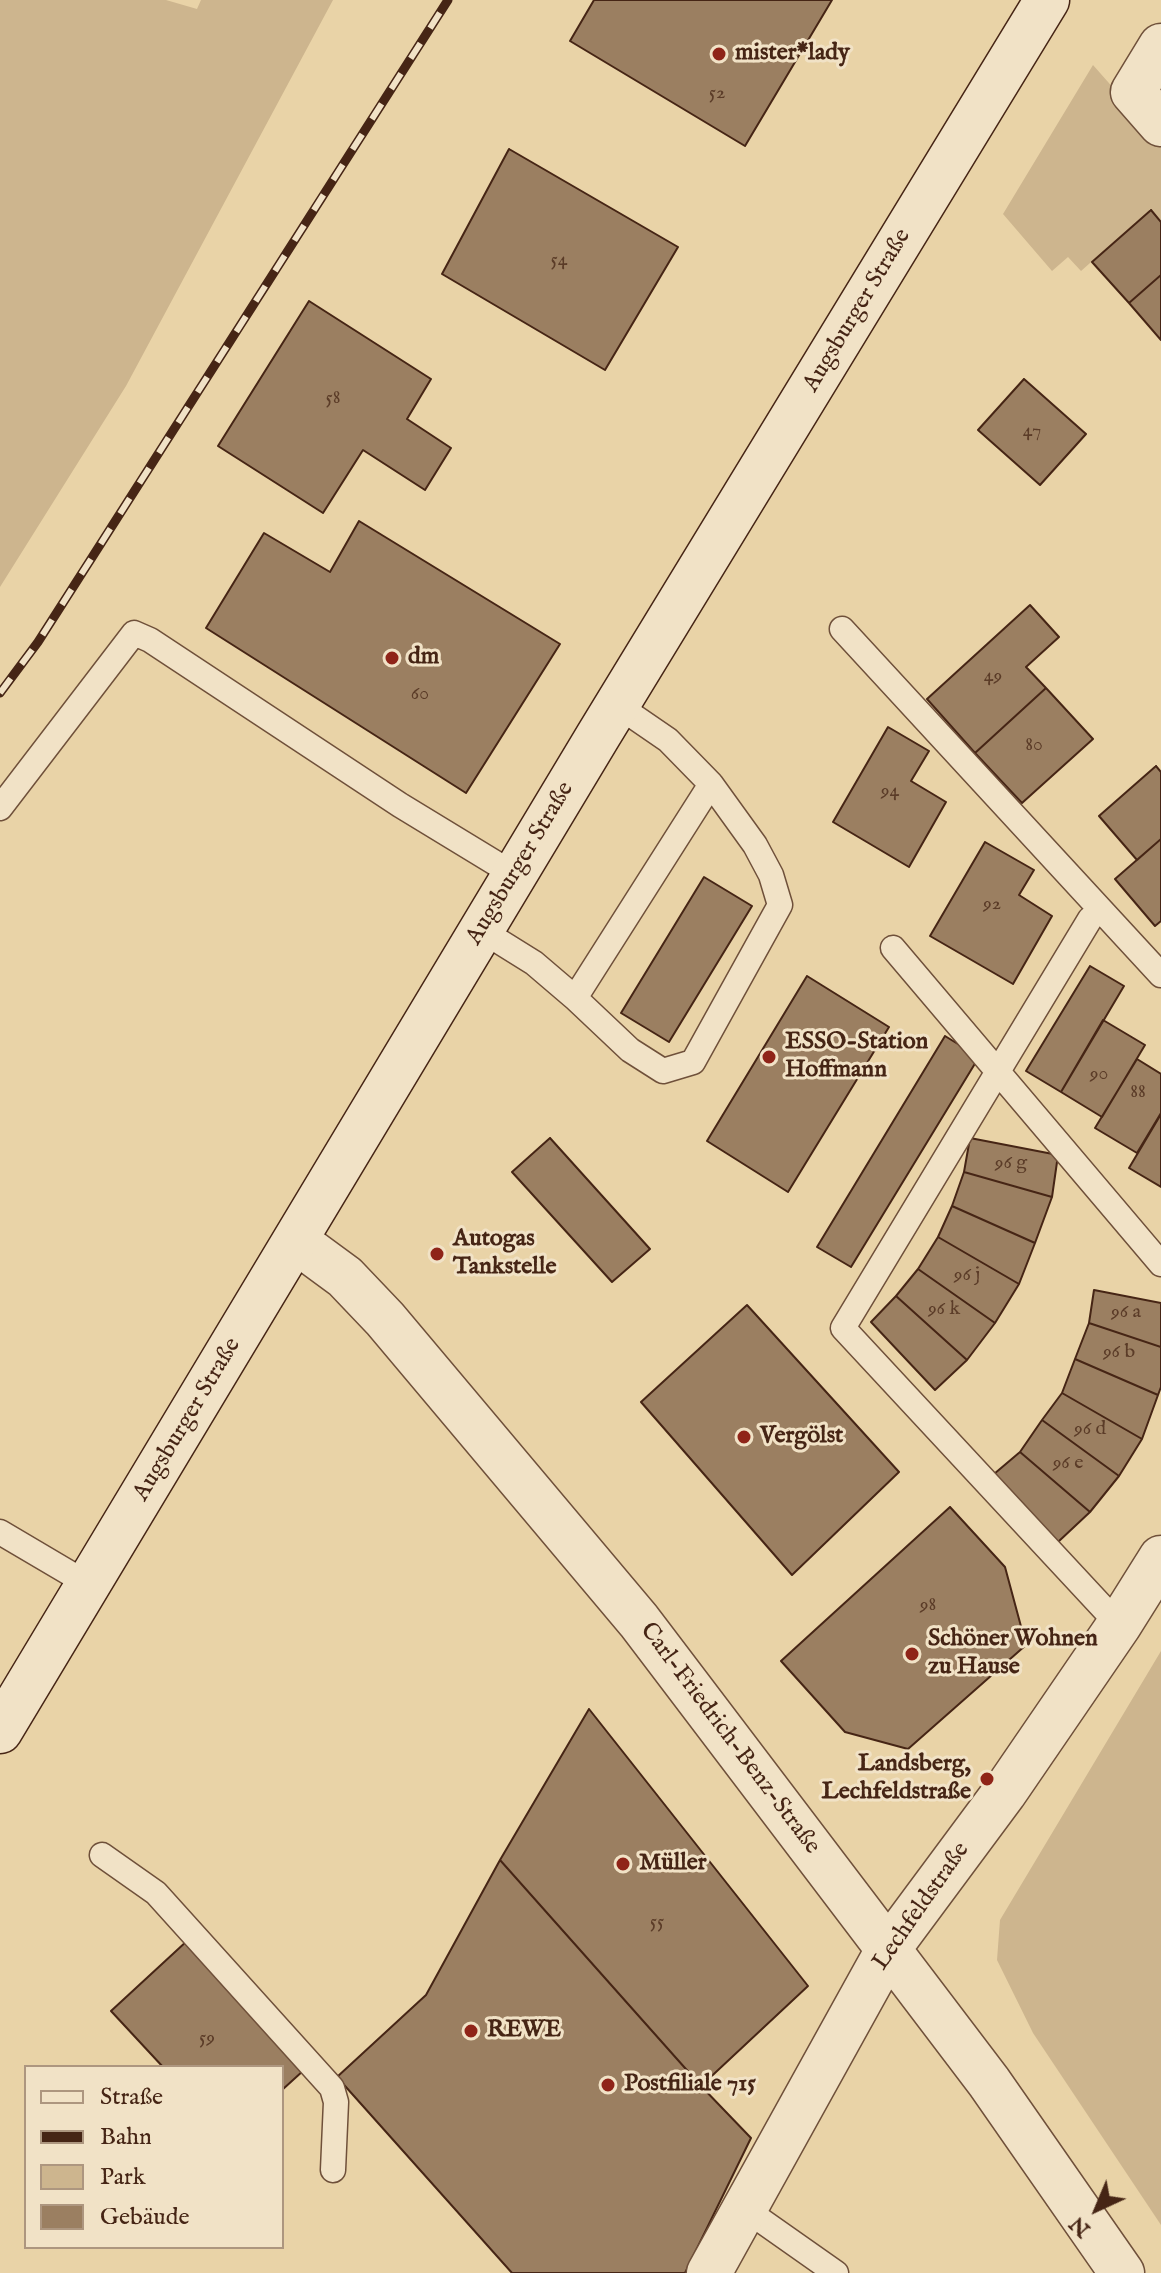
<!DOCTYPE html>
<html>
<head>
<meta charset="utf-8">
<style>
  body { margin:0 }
  #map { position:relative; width:1161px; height:2273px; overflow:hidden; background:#e9d3a7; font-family:"IM FELL English",serif }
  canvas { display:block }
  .legend { position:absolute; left:24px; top:2065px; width:260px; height:184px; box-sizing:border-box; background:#f1e2c6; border:2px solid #ad967f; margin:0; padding:10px 14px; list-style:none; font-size:24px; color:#462515 }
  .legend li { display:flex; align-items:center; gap:16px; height:40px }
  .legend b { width:40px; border:2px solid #ad967f }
  .north { position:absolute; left:1057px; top:2169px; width:80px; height:80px; -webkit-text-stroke:6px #f1e2c6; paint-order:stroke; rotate:224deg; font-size:22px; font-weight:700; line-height:32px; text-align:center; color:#462515 }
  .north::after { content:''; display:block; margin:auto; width:28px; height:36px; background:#462515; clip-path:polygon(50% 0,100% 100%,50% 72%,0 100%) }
</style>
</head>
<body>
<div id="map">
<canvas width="1161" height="2273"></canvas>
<ul class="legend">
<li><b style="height:10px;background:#f1e2c6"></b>Straße</li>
<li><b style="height:10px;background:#462515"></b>Bahn</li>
<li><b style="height:22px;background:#cdb58e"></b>Park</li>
<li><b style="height:22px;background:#9b7f61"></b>Gebäude</li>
</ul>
<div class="north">N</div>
</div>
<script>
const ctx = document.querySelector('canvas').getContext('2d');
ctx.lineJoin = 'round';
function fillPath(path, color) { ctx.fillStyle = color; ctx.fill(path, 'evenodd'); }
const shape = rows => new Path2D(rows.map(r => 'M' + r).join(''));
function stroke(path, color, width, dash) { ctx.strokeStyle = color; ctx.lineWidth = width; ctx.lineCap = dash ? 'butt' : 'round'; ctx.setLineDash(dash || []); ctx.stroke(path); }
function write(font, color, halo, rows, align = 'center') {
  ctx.font = font + ' "IM FELL English",serif'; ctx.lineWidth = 6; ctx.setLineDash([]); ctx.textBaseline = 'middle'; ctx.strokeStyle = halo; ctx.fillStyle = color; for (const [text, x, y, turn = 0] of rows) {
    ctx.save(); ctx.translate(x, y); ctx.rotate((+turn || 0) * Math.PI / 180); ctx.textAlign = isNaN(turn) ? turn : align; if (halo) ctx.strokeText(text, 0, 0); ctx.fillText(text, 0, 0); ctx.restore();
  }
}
fillPath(shape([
  [0,0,166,0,197,9,201,0,333,0,126,386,0,587],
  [1093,65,1161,142,1161,222,1150,210,1081,271,1068,257,1052,271,1003,214],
  [1161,1651,1161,2225,1033,2033,997,1960,1000,1920]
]), '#cdb58e');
const building = shape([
  [594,0,832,0,745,146,570,41,594,0],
  [509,149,678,247,605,370,442,274,509,149],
  [1151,210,1161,222,1161,275,1129,303,1092,262,1151,210],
  [1161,275,1161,340,1129,303,1161,275],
  [309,301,431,379,407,419,451,448,425,490,363,450,323,513,218,446,309,301],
  [1024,379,1086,434,1040,485,978,430,1024,379],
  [359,521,560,644,466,793,206,628,264,533,330,572,359,521],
  [1030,605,1059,637,1026,667,1046,688,975,753,927,699,1030,605],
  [1046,688,1093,739,1022,803,975,753,1046,688],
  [888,727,929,751,911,781,946,802,909,867,833,822,888,727],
  [1156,766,1161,772,1161,839,1137,860,1099,816,1156,766],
  [1161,839,1161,921,1155,926,1115,879,1161,839],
  [985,842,1034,870,1019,895,1052,916,1013,984,930,936,985,842],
  [704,877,752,906,669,1042,621,1013,704,877],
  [1090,966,1124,986,1061,1092,1026,1071,1090,966],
  [807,976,889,1027,788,1192,707,1141,807,976],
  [1103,1020,1145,1045,1102,1117,1061,1092,1103,1020],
  [945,1036,979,1057,851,1267,817,1247,945,1036],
  [1137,1059,1161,1074,1161,1113,1137,1153,1095,1128,1137,1059],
  [1161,1114,1161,1187,1129,1168,1161,1114],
  [550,1138,650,1249,612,1282,512,1172,550,1138],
  [970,1138,1058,1155,1052,1197,964,1172,970,1138],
  [964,1172,1052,1197,1035,1243,952,1206,964,1172],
  [952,1206,1035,1243,1019,1284,938,1237,952,1206],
  [938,1237,1019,1284,995,1323,918,1269,938,1237],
  [918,1269,995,1323,967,1360,896,1296,918,1269],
  [1094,1290,1161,1303,1161,1347,1089,1323,1094,1290],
  [896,1296,967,1360,935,1390,871,1322,896,1296],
  [747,1305,899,1472,792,1575,641,1402,747,1305],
  [1089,1323,1161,1347,1161,1387,1158,1395,1075,1359,1089,1323],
  [1075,1359,1158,1395,1142,1439,1062,1393,1075,1359],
  [1062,1393,1142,1439,1119,1476,1042,1420,1062,1393],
  [1042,1420,1119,1476,1090,1512,1020,1452,1042,1420],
  [1020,1452,1090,1512,1058,1542,994,1474,1020,1452],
  [950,1507,1005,1567,1026,1645,908,1749,845,1732,781,1661,950,1507],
  [589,1709,808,1986,701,2086,500,1860,589,1709],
  [500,1860,701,2086,751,2138,685,2273,512,2273,337,2077,426,1995,500,1860],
  [188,1940,304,2070,282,2090,282,2067,163,2067,111,2011,188,1940]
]);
fillPath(building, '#9b7f61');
stroke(building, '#462515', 2);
const lane = shape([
  [842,629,1161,975],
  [0,808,134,633,150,640,400,805,515,875],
  [1090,919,843,1328,1119,1625],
  [481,930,534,963,575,998,711,784,668,740,617,705],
  [893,948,1161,1264],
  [575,998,630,1050,663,1071,693,1062,780,905,771,875,755,845,711,784],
  [0,1532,88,1584],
  [102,1855,156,1893,332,2088,336,2102,333,2170],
  [745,2209,836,2273]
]);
const street = shape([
  [1161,46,1133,92,1161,124],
  [296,1241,345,1277,385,1319,639,1621,989,2082,1122,2273],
  [709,2273,889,1948,1004,1793,1119,1625,1161,1558]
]);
const secondary = shape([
  [0,1731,598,736,1047,0]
]);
stroke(lane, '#6f503a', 27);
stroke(street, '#6f503a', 47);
stroke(secondary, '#462515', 47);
stroke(lane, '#f1e2c6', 24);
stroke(street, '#f1e2c6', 44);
stroke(secondary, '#f1e2c6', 44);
const rail = shape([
  [0,693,38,642,448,0]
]);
stroke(rail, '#462515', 9);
stroke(rail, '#f1e2c6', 6, [18]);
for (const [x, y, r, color] of [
  [719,54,8,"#8f2418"],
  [392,658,8,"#8f2418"],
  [769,1057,8,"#8f2418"],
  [437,1254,8,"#8f2418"],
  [744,1437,8,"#8f2418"],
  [912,1654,8,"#8f2418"],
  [987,1779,8,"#8f2418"],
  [623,1864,8,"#8f2418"],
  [471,2031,8,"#8f2418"],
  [608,2085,8,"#8f2418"]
]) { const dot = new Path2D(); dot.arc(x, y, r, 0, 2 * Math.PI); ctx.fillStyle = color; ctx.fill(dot); stroke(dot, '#f1e2c6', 3); }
write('20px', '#5b3c28', null, [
  ["52",717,94],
  ["54",559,261],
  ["58",333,399],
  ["47",1032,432],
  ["49",993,677],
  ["60",420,695],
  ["80",1034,746],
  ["94",890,792],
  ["92",992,905],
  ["90",1099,1075],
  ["88",1138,1093],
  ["96 g",1011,1164],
  ["96 j",967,1276],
  ["96 k",944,1310],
  ["96 a",1126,1313],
  ["96 b",1119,1353],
  ["96 d",1090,1430],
  ["96 e",1068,1464],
  ["98",928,1606],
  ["55",657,1923],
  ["59",207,2039]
]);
write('bold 24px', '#462515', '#f1e2c6', [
  ["mister*lady",735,54],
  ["dm",408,658],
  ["ESSO-Station",785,1043],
  ["Hoffmann",785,1071],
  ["Autogas",453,1240],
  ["Tankstelle",453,1268],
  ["Vergölst",760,1437],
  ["Schöner Wohnen",928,1640],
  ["zu Hause",928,1668],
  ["Landsberg,",971,1765,"right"],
  ["Lechfeldstraße",971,1793,"right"],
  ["Müller",639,1864],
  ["REWE",487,2031],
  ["Postfiliale 715",624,2085]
], 'left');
write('24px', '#462515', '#f1e2c6', [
  ["Augsburger Straße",858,311,-59],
  ["Augsburger Straße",521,864,-59],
  ["Augsburger Straße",188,1420,-59],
  ["Carl-Friedrich-Benz-Straße",729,1739,53],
  ["Lechfeldstraße",922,1907,-55]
]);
</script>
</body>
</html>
